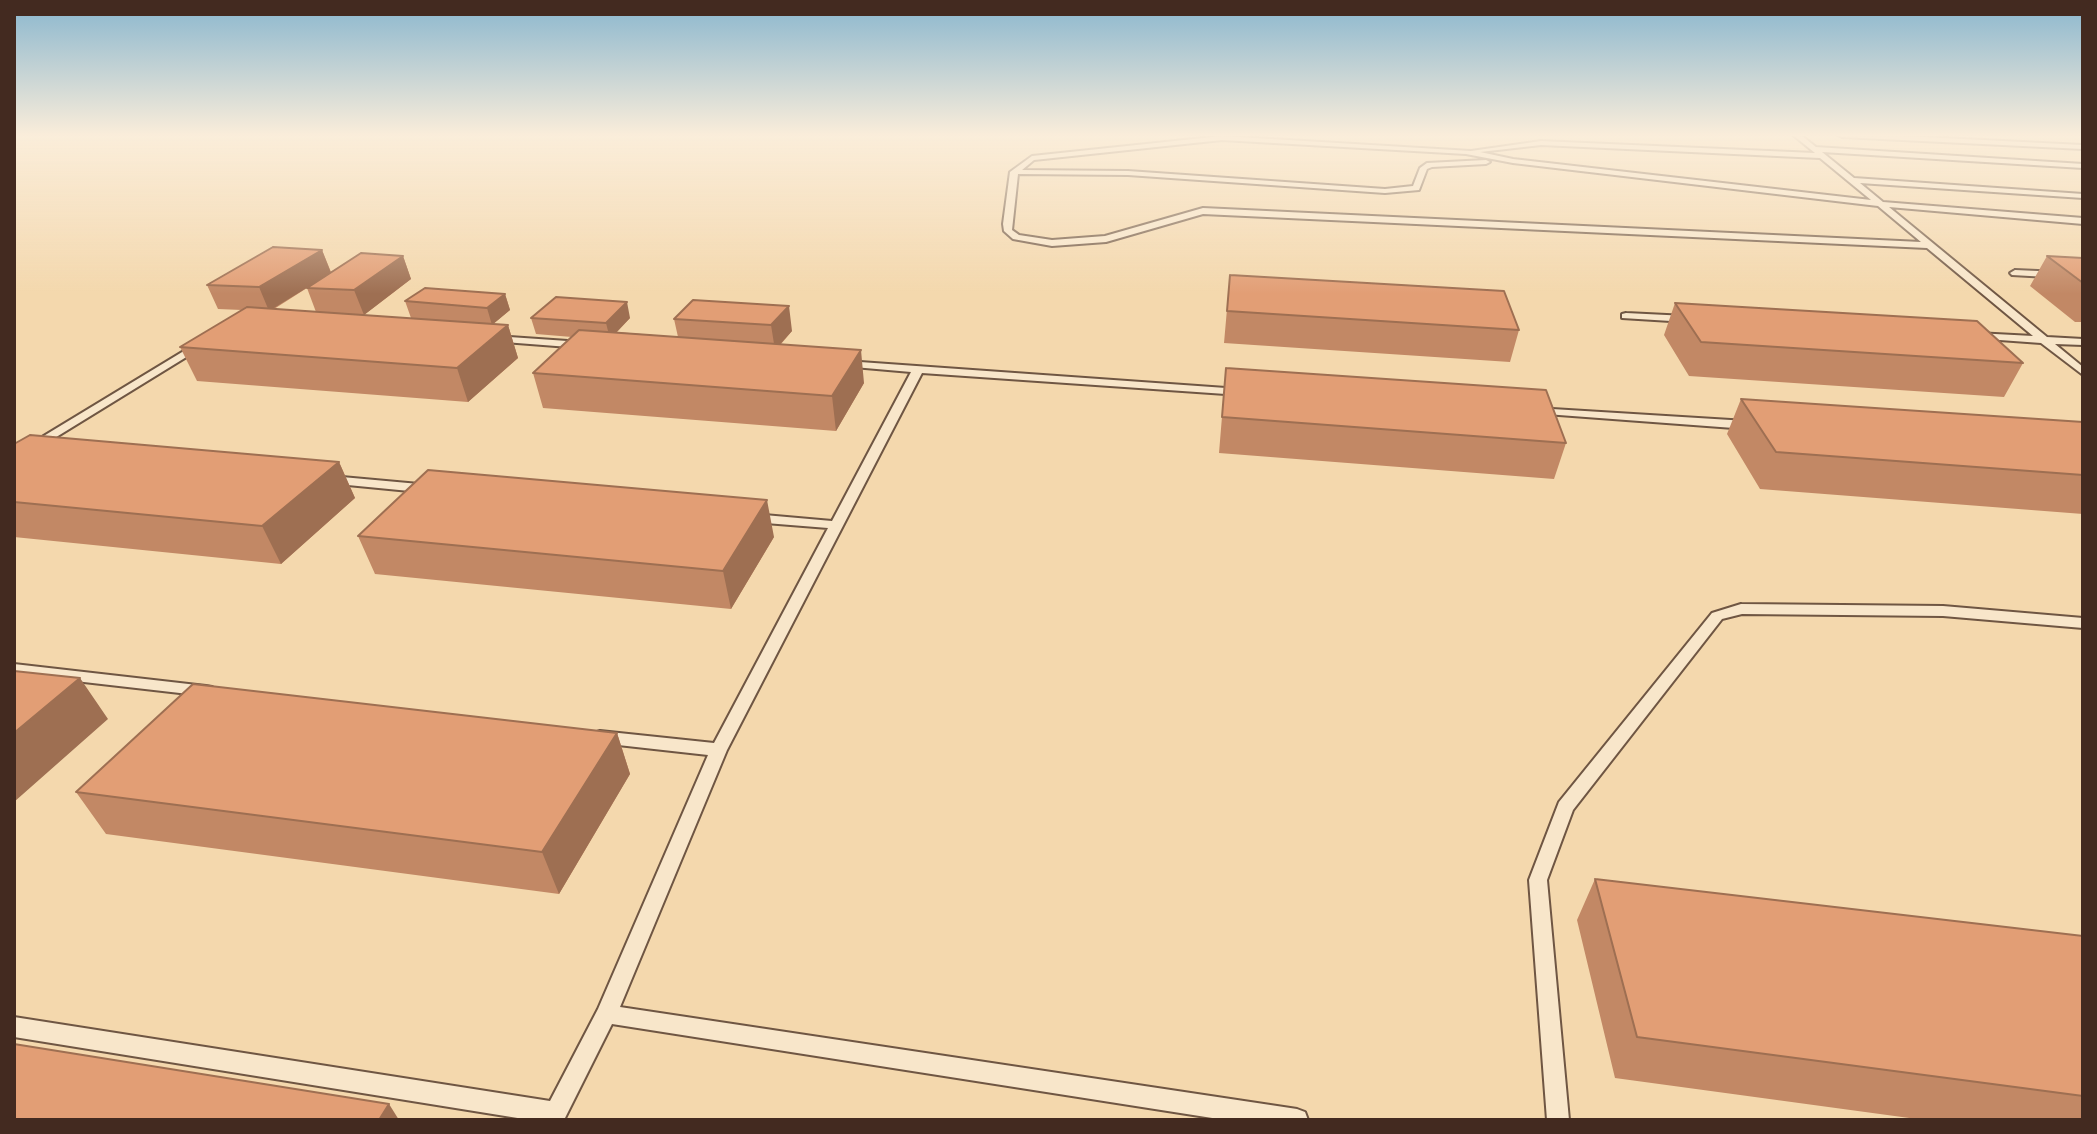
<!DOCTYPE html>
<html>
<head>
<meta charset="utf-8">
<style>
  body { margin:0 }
  #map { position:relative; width:2097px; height:1134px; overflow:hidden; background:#f4d8ad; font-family:Vollkorn,serif }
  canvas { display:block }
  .frame { position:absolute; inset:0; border:16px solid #432a20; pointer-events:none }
</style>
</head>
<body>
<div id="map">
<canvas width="2097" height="1134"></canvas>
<div class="frame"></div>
</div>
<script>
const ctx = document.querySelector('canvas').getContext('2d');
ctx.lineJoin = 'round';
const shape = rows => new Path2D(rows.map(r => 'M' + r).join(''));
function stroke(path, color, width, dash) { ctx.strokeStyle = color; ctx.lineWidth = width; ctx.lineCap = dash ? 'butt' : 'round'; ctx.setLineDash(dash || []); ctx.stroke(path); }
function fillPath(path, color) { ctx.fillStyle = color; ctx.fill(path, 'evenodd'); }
const lane = shape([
  [1793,135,1801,135,1816,147,2083,164,2083,168,1822,152,1854,178,2083,194,2083,198,1860,183,1883,202,2083,218,2083,224,1889,207,2047,337,2083,339,2083,345,2055,344,2083,367,2083,375,2041,343,1972,338,1972,334,1976,333,2033,336,1927,248,1203,214,1106,242,1052,246,1013,239,1004,231,1003,224,1010,172,1032,156,1222,136,1471,151,1541,141,1815,153,1793,135],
  [1222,140,1466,154,1513,163,1878,206,1921,242,1203,208,1105,236,1052,240,1019,235,1012,230,1018,174,1128,175,1385,193,1419,190,1427,169,1432,167,1486,164,1490,162,1486,160,1427,163,1420,168,1413,186,1385,189,1128,171,1022,170,1034,160,1222,140],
  [1541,145,1820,158,1871,200,1513,159,1480,152,1541,145],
  [1838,135,1884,135,2083,145,2083,149,1842,137,1838,135],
  [2015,270,2083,273,2083,279,2012,275,2010,273,2015,270],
  [1626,313,1687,316,1692,319,1687,322,1622,318,1622,314,1626,313],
  [495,336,582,342,587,345,582,348,491,341,490,339,495,336],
  [197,343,202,346,201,348,14,463,14,454,197,343],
  [846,361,1240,389,1246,392,1240,395,922,373,727,750,620,1007,1297,1109,1305,1112,1308,1120,1225,1120,612,1024,564,1120,530,1120,14,1037,14,1017,550,1101,598,1009,708,755,600,743,594,741,592,737,594,733,600,731,714,743,828,528,753,522,746,518,753,514,832,521,911,372,842,366,842,362,846,361],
  [1536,408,1747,421,1753,425,1747,429,1532,413,1532,409,1536,408],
  [331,476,430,485,436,489,430,493,327,483,325,480,327,477,331,476],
  [1741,604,1943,606,2083,618,2083,628,1943,616,1742,614,1722,619,1573,810,1547,880,1569,1120,1547,1120,1529,880,1559,802,1712,613,1741,604],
  [14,664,206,686,212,687,214,691,212,695,206,696,14,674,14,664]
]);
stroke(lane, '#6f5643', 4);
fillPath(lane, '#f8e6ca');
fillPath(shape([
  [273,247,322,250,331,272,361,253,403,256,411,279,364,315,316,312,307,288,274,309,442,321,411,318,405,301,425,288,505,294,510,310,493,324,508,325,518,358,468,402,197,381,180,347,242,310,218,309,207,285],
  [2047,256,2083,258,2083,322,2075,322,2030,286],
  [1230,275,1519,330,1510,362,1224,343],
  [693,300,792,331,781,344,864,383,836,431,543,408,533,373,572,337,536,334,531,318,630,318,617,332,678,337,674,319],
  [1675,303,2023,363,2004,397,1689,376,1664,335],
  [1226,368,1566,443,1554,479,1219,453],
  [1741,399,2083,422,2083,514,1760,489,1727,434],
  [14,444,339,462,355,498,281,564,14,537],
  [358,536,774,537,731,609,375,574],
  [617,733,630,774,559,894,106,834,76,792],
  [1595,879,2083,936,2083,1120,1924,1120,1615,1078,1577,920]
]), '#c28865');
fillPath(shape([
  [322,250,331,273,269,311,259,287],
  [403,256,411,279,364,315,354,290],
  [505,294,510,310,492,325,487,308],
  [627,302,630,318,610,339,606,323],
  [789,306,792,331,775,350,771,325],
  [508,325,518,358,468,402,457,368],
  [861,350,864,383,836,431,832,396],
  [339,462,355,498,281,564,262,526],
  [767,500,774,537,731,609,723,571],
  [80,678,108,719,14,802,14,733],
  [617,733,630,774,559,894,542,852],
  [389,1104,399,1120,379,1120]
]), '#9e6f52');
const building = shape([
  [273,247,322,250,259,287,207,285,273,247],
  [361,253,403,256,354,290,307,288,361,253],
  [2047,256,2083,258,2083,283,2047,256],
  [1230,275,1504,291,1519,330,1227,311,1230,275],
  [425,288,505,294,487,308,405,301,425,288],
  [556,297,627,302,606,323,531,318,556,297],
  [693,300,789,306,771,325,674,319,693,300],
  [1675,303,1977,321,2023,363,1701,342,1675,303],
  [247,307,508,325,457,368,180,347,247,307],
  [579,330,861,350,832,396,533,373,579,330],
  [1226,368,1546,390,1566,443,1222,417,1226,368],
  [1741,399,2083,422,2083,475,1776,452,1741,399],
  [30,435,339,462,262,526,14,502,14,444,30,435],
  [428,470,767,500,723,571,358,536,428,470],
  [14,671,80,678,14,733,14,671],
  [193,684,617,733,542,852,76,792,193,684],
  [1595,879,2083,936,2083,1096,1637,1037,1595,879],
  [14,1044,389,1104,379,1120,14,1120,14,1044]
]);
fillPath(building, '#e29e75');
stroke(building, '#9e6f52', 2);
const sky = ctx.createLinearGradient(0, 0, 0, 294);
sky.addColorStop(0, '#89b6ce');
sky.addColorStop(0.46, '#faedda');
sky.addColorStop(1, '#faedda00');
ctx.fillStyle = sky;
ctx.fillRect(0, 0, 2097, 294);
</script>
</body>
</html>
